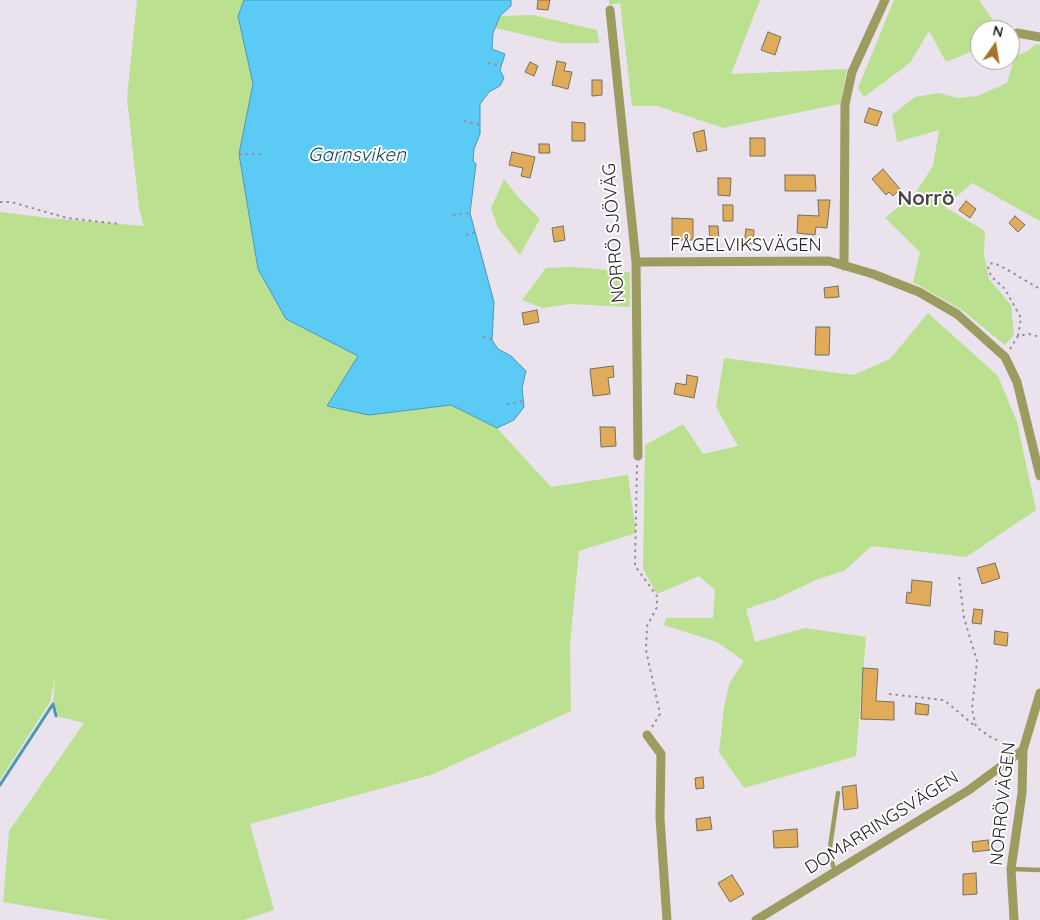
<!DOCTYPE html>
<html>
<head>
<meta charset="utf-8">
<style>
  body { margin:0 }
  #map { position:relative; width:1040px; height:920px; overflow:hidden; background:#eae3ee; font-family:Quicksand,sans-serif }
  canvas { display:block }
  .north { position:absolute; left:970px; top:20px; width:50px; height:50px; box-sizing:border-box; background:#fff; border:1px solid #a8a7a8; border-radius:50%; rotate:13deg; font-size:14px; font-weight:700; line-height:20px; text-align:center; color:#252226 }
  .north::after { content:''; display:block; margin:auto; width:18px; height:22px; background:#a37428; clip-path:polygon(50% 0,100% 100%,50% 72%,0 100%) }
</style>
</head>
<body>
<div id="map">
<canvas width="1040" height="920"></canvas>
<div class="north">N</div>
</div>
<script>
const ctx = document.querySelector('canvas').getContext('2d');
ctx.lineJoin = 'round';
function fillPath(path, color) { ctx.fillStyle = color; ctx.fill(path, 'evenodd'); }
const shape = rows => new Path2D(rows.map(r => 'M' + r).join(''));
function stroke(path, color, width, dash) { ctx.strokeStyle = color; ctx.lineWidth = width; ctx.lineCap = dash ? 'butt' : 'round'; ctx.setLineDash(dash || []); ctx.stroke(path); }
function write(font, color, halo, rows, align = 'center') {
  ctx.font = font + ' Quicksand,sans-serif'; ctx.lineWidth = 4; ctx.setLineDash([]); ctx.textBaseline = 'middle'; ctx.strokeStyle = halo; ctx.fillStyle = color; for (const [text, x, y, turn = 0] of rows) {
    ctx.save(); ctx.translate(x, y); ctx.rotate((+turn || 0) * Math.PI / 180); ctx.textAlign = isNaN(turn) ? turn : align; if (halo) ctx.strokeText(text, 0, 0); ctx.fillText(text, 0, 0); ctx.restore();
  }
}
fillPath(shape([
  [137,0,244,0,238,16,253,84,239,154,258,269,286,319,358,356,369,415,451,405,497,428,551,487,628,475,636,533,579,551,570,644,571,711,431,775,250,824,274,910,244,920,110,920,3,902,9,831,84,723,56,716,53,704,55,677,50,702,0,780,0,212,49,218,144,226,139,208,127,98],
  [609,0,760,0,731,74,847,69,840,104,723,128,657,106,632,106,620,3,609,5],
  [894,0,979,0,1000,30,980,30,980,48,946,62,929,31,910,63,864,97,858,88],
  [533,15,597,30,599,43,560,43,495,28,500,16],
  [1036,44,1040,45,1040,221,972,183,945,207,985,231,984,254,989,279,1011,305,1014,335,1005,345,962,310,913,282,920,252,885,218,916,192,933,166,939,130,897,142,892,115,915,97,939,93,958,98,977,96,1007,83,1015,56,1026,52],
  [504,179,518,197,540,219,520,255,498,228,491,208],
  [574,267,630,272,630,307,570,304,543,308,522,300,546,268],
  [928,313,998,376,1017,422,1036,510,966,557,872,546,844,571,818,579,776,599,746,609,755,642,805,628,866,637,856,756,744,788,719,752,724,708,729,684,744,661,717,642,664,625,666,618,713,618,715,590,699,576,657,594,643,569,645,445,683,424,703,454,738,446,716,407,724,358,853,375,890,359]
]), '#bbe090');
const water = shape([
  [244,0,511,0,511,6,500,16,493,33,492,49,505,54,500,70,504,78,500,86,489,92,480,104,480,134,474,149,473,161,476,164,470,213,494,302,492,340,498,349,511,356,526,371,522,388,524,407,514,420,497,428,451,405,369,415,327,406,358,356,286,319,258,269,239,154,253,84,238,16,244,0]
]);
fillPath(water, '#5bcaf5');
stroke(water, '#4b98b7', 1);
stroke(shape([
  [0,785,53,704,56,716]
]), '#4b98b7', 3);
const building = shape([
  [538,0,550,0,548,10,537,9,538,0],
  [768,32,781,37,775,55,761,50,768,32],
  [557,61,566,63,564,71,572,72,568,89,552,85,557,61],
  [530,62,538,66,534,76,525,72,530,62],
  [592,80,602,80,602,95,592,96,592,80],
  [869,108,882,112,877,126,864,122,869,108],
  [572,122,585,123,585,141,572,141,572,122],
  [704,130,707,150,697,152,693,133,704,130],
  [750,138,765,138,765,156,750,156,750,138],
  [539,144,549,144,550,153,539,153,539,144],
  [512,152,535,157,530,178,521,176,523,168,509,165,512,152],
  [883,169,900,189,893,196,889,192,886,195,872,179,883,169],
  [785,175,815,175,816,191,785,191,785,175],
  [718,178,731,178,730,196,718,195,718,178],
  [818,200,830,200,827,228,816,227,815,235,797,233,798,215,819,216,818,200],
  [966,201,976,209,970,218,959,210,966,201],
  [723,205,733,205,733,221,723,221,723,205],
  [1015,216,1025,225,1018,232,1009,223,1015,216],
  [672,218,693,219,693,240,672,240,672,218],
  [563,226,565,240,554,242,552,228,563,226],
  [709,226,718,226,719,240,710,240,709,226],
  [746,229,754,230,753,244,744,243,746,229],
  [838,286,839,297,825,298,824,288,838,286],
  [537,310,539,322,524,325,522,313,537,310],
  [816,327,830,327,829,355,815,355,816,327],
  [613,366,614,377,608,378,610,394,593,396,590,369,613,366],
  [687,375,698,377,694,398,674,394,676,383,686,385,687,375],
  [600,427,615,427,616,446,601,447,600,427],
  [995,563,1000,578,982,584,977,568,995,563],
  [912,580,932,582,930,606,906,603,907,592,911,593,912,580],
  [974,609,983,610,981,624,972,623,974,609],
  [995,631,1008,633,1007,646,994,644,995,631],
  [863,668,878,669,876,701,894,702,894,720,861,719,863,668],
  [916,703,929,705,928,715,915,714,916,703],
  [703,777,704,788,696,789,695,778,703,777],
  [856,785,858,808,844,810,842,787,856,785],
  [710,817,712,829,697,831,696,819,710,817],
  [797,829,798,847,774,848,773,831,797,829],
  [988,840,990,850,973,852,972,842,988,840],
  [976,873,977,894,963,895,963,874,976,873],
  [732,875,744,894,730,902,718,883,732,875]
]);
fillPath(building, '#e1ac59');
stroke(building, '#756f65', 1);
stroke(shape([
  [488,63,501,66],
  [464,121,480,125],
  [239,154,262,154],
  [0,202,11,202,67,218,120,224],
  [453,215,470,213],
  [466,235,475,232],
  [1018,336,1021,318,1005,289,992,277,988,270,989,264,994,263,1006,269,1040,289],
  [483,337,492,339],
  [1010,349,1018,336,1029,334,1040,337],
  [507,404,524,401],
  [637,465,635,566,657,596,657,607,647,626,646,650,660,714,652,727],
  [959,577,964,618,977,661,972,709,976,727,992,738,1012,746],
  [889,694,944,700,976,727]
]), '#958f97', 2, [2.5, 4]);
stroke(shape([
  [1011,869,1040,870],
  [835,871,829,854,838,793]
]), '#9c9b60', 4.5);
stroke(shape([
  [610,10,636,262,638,456],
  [1017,33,1040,37],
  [636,262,829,261,873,274,919,292,957,314,1005,357,1017,382,1040,476],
  [844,266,845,104,852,72,885,0],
  [647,735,661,754,660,818,667,920],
  [756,920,969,790,1023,750],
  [1014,920,1011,869,1022,793,1023,750,1040,693]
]), '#9c9b60', 9);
write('18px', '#252226', '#fff', [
  ["NORRÖ SJÖVÄG",614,233,-94],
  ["FÅGELVIKSVÄGEN",746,246],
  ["NORRÖVÄGEN",1003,804,-84],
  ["DOMARRINGSVÄGEN",882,823,-32]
]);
write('italic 19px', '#144456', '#fff', [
  ["Garnsviken",357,155]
]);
write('bold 20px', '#47414a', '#fff', [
  ["Norrö",926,199]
]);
</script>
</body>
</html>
